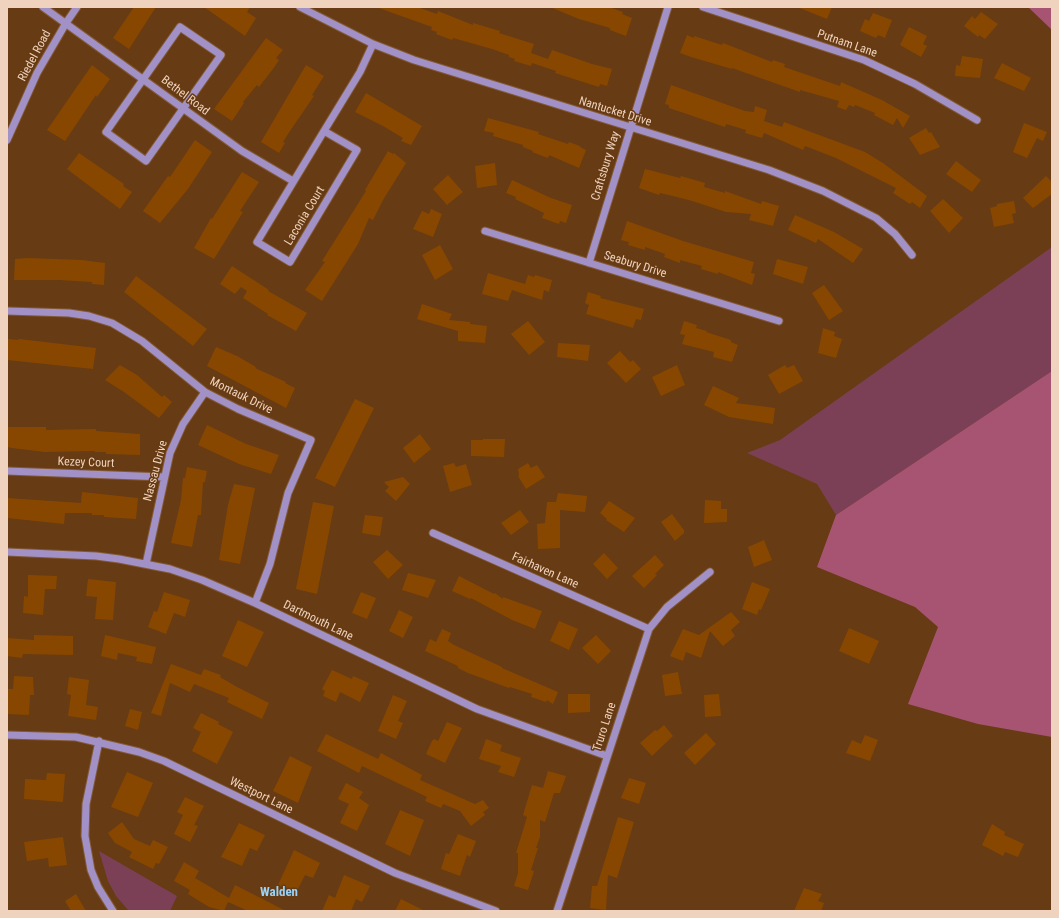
<!DOCTYPE html>
<html>
<head>
<meta charset="utf-8">
<style>
  body { margin:0 }
  #map { position:relative; width:1059px; height:918px; overflow:hidden; background:#673b13; font-family:"Roboto Condensed",sans-serif }
  canvas { display:block }
  .frame { position:absolute; inset:0; border:8px solid #efd3bf; pointer-events:none }
</style>
</head>
<body>
<div id="map">
<canvas width="1059" height="918"></canvas>
<div class="frame"></div>
</div>
<script>
const ctx = document.querySelector('canvas').getContext('2d');
ctx.lineJoin = 'round';
function fillPath(path, color) { ctx.fillStyle = color; ctx.fill(path, 'evenodd'); }
const shape = rows => new Path2D(rows.map(r => 'M' + r).join(''));
function stroke(path, color, width, dash) { ctx.strokeStyle = color; ctx.lineWidth = width; ctx.lineCap = dash ? 'butt' : 'round'; ctx.setLineDash(dash || []); ctx.stroke(path); }
function write(font, color, halo, rows, align = 'center') {
  ctx.font = font + ' "Roboto Condensed",sans-serif'; ctx.lineWidth = 3; ctx.setLineDash([]); ctx.textBaseline = 'middle'; ctx.strokeStyle = halo; ctx.fillStyle = color; for (const [text, x, y, turn = 0] of rows) {
    ctx.save(); ctx.translate(x, y); ctx.rotate((+turn || 0) * Math.PI / 180); ctx.textAlign = isNaN(turn) ? turn : align; if (halo) ctx.strokeText(text, 0, 0); ctx.fillText(text, 0, 0); ctx.restore();
  }
}
fillPath(shape([
  [1052,247,1052,371,836,515,817,484,747,453,780,440],
  [99,851,177,896,170,911,129,911,116,896,108,881]
]), '#7b4056');
fillPath(shape([
  [1028,7,1052,7,1052,30],
  [1052,371,1052,737,978,724,908,704,938,627,915,607,817,567,836,515]
]), '#a75473');
fillPath(shape([
  [134,7,156,7,129,49,113,38],
  [204,7,250,7,247,12,256,18,245,36],
  [376,7,417,7,437,14,438,11,473,25,473,23,500,31,499,33,534,44,531,53,548,59,552,50,592,64,612,69,607,86,600,84,599,87,555,73,556,71,532,63,531,66,514,61,515,59,509,57,509,55,492,49,453,38,452,40,436,34,437,32,431,30,432,27],
  [550,7,609,7,623,12,622,14,632,18,626,36,610,30,610,28,579,19],
  [797,7,832,7,827,19],
  [981,12,998,24,985,39,979,35,978,37,964,26,972,16,975,19],
  [873,13,892,20,885,38,878,35,876,38,860,31,865,19,869,21],
  [909,27,927,36,923,44,927,46,921,57,900,45],
  [687,35,694,38,694,36,722,45,723,43,772,62,773,60,785,64,784,67,840,86,841,82,882,100,910,116,903,128,897,118,893,125,874,115,875,113,855,105,854,107,849,105,846,110,837,107,839,101,800,90,800,92,732,68,732,69,691,57,680,53],
  [266,38,283,50,276,58,279,60,273,69,259,87,257,85,243,102,244,103,232,121,214,109],
  [962,56,983,59,980,78,955,76,956,65,960,66],
  [1002,63,1031,78,1024,91,994,78],
  [92,65,110,79,97,97,96,95,65,141,47,130],
  [306,65,324,76,312,95,314,96,288,134,283,142,285,143,279,153,261,142],
  [671,85,745,111,754,112,755,106,767,110,764,121,782,127,784,122,865,152,883,163,927,196,920,208,912,202,910,204,893,193,896,188,836,158,805,146,803,150,764,133,762,138,745,133,746,130,726,124,725,127,669,108,669,105,665,104],
  [366,93,422,126,411,145,401,141,403,138,383,126,355,112],
  [488,118,539,132,538,134,568,144,569,142,580,146,580,147,586,150,579,168,549,155,548,158,532,152,533,151,523,147,523,145,493,136,494,133,484,131],
  [1024,123,1047,132,1043,141,1037,138,1027,158,1013,152],
  [926,128,929,133,931,132,940,147,920,155,909,138],
  [195,140,212,152,188,189,160,223,143,211,168,176,170,177],
  [388,151,393,154,394,153,406,163,383,200,373,220,369,218,358,244,322,301,305,290,325,262,322,261,366,191,365,190],
  [79,153,124,184,123,186,132,192,120,209,67,169],
  [956,161,981,180,972,192,946,174],
  [495,163,497,185,477,188,475,166],
  [645,169,680,178,681,176,705,183,704,187,725,193,725,191,761,204,762,201,779,206,773,226,749,220,751,214,726,212,689,200,660,193,659,195,639,188],
  [242,172,259,182,240,211,243,212,214,259,194,248,211,218,212,219],
  [448,175,463,192,447,205,433,189],
  [1046,176,1052,182,1052,194,1033,208,1023,198],
  [512,180,551,198,572,205,566,223,560,221,559,224,542,218,544,213,515,199,516,197,506,193],
  [943,199,963,218,949,233,930,211],
  [1014,201,1016,213,1012,214,1014,223,994,227,990,208,997,206,997,204],
  [431,209,442,214,433,237,413,229,422,211,429,214],
  [795,215,834,232,863,249,853,263,818,239,816,243,788,230],
  [627,221,683,241,754,262,751,273,755,274,752,285,718,272,718,274,701,269,702,266,680,260,680,263,664,257,665,254,645,247,645,250,628,245,629,242,621,240],
  [440,245,453,269,435,280,422,255],
  [27,258,82,260,105,263,104,285,92,284,92,282,59,280,14,280,15,259],
  [777,259,808,267,803,284,773,274],
  [232,266,269,290,268,291,307,313,296,331,267,315,268,314,243,298,247,291,241,287,235,294,220,284],
  [488,273,525,284,528,275,534,277,535,275,552,280,549,292,544,290,542,300,512,290,508,301,482,294],
  [136,276,207,329,193,346,124,292],
  [824,285,843,311,829,320,812,293],
  [588,292,601,296,600,298,644,309,641,320,636,319,633,328,586,314,589,305,585,303],
  [422,304,452,314,449,320,470,322,470,324,487,326,485,343,458,341,458,331,417,319],
  [528,321,545,342,529,355,511,334],
  [684,321,697,325,696,328,707,331,706,332,731,340,731,342,738,345,732,362,713,357,714,352,682,344,685,335,680,334],
  [823,328,835,332,834,336,842,339,836,358,818,353],
  [8,339,18,340,19,339,96,348,93,369,7,360],
  [558,343,590,345,588,361,557,357],
  [216,347,237,356,256,367,255,368,286,382,285,383,295,388,286,408,207,366],
  [620,351,630,362,633,360,641,369,626,383,607,363],
  [120,365,137,375,162,397,164,395,172,402,159,418,124,392,105,380],
  [677,365,685,385,661,396,652,377],
  [785,365,787,368,794,365,803,381,779,394,768,375],
  [713,386,739,398,736,403,775,408,773,424,729,417,704,405],
  [355,399,374,408,335,487,315,478],
  [207,425,246,444,279,455,271,474,239,464,198,445],
  [7,427,46,427,46,430,96,429,96,431,140,434,140,455,106,454,106,452,95,452,95,451,45,452,12,448,7,447],
  [420,434,431,449,414,463,403,448],
  [483,439,505,439,504,457,471,456,471,440,483,440],
  [454,463,456,467,466,464,472,485,450,492,443,466],
  [528,463,531,468,537,465,545,477,526,489,518,476,519,475,518,469],
  [187,467,207,471,205,482,203,482,201,515,198,515,192,547,171,543,181,500,183,478,185,478],
  [403,477,410,484,396,501,385,491,389,487,384,482],
  [234,484,255,488,240,564,219,560,228,505],
  [82,492,138,498,136,519,104,517,104,515,92,515,92,513,65,513,64,524,7,518,7,498,81,503],
  [558,493,587,496,585,512,560,510,560,548,538,549,537,524,545,523,547,502,556,502],
  [705,500,721,501,721,509,727,509,727,522,704,523],
  [609,501,635,518,624,532,606,520,607,519,600,513],
  [313,502,334,506,317,594,296,589],
  [520,510,529,522,511,535,501,523],
  [672,514,684,530,684,533,675,541,661,522],
  [365,515,383,517,380,536,362,533],
  [764,540,772,560,754,567,748,547],
  [387,550,403,565,388,579,373,562],
  [604,553,618,568,607,579,593,564],
  [655,555,664,565,655,574,657,575,644,588,632,576],
  [408,573,436,580,428,598,402,590],
  [28,575,57,576,56,589,45,589,43,615,23,613,24,596,28,597],
  [459,576,494,594,495,593,503,599,503,597,542,611,535,629,512,620,471,598,470,599,452,591],
  [88,579,116,582,113,620,95,619,97,597,86,596],
  [752,582,770,589,761,610,759,609,757,615,742,609],
  [164,592,190,600,185,617,174,613,166,634,148,627,154,611,157,612],
  [361,592,376,598,367,619,352,613],
  [399,610,413,617,403,638,389,631],
  [731,612,740,622,731,630,735,636,723,646,710,631,701,658,686,652,683,661,670,656,683,629,699,635],
  [238,620,264,632,247,667,222,656],
  [559,621,578,629,569,650,550,641],
  [849,628,879,641,869,664,839,651],
  [442,629,451,633,448,641,454,645,502,667,502,668,558,692,553,704,547,700,546,702,531,697,532,694,510,687,509,688,468,673,458,668,458,666,425,651,430,639,436,642],
  [34,635,73,636,73,655,23,654,22,658,7,656,7,638,34,640],
  [105,635,156,647,152,664,136,661,137,657,118,653,117,660,101,656],
  [596,635,611,651,598,664,582,648],
  [171,664,201,675,204,669,221,675,220,677,237,687,269,703,262,719,227,702,229,698,194,684,190,692,170,683,161,716,151,713],
  [332,670,352,679,353,676,369,683,360,702,340,692,336,702,323,696,325,691,322,689],
  [678,672,682,694,665,696,662,675],
  [14,676,33,677,34,695,30,695,29,715,7,714,7,689,13,689],
  [69,677,89,680,86,705,98,707,96,720,68,716,71,695,67,694],
  [568,694,590,694,590,712,568,713],
  [719,694,721,716,705,717,704,695],
  [393,695,407,701,398,721,403,723,396,739,378,731],
  [130,709,142,712,138,730,125,726],
  [201,713,219,722,218,724,233,732,217,764,192,751,201,732,193,728],
  [447,722,462,728,445,763,426,754,432,741,434,739,438,741],
  [664,725,673,736,652,756,640,743,655,730,657,731],
  [706,733,716,744,695,765,684,753],
  [326,734,378,759,381,753,422,775,420,780,475,804,483,800,489,808,483,812,485,815,471,826,460,811,443,804,441,808,425,801,427,797,362,766,359,773,317,751],
  [865,735,878,740,870,761,846,753,852,740,861,744],
  [486,739,502,745,500,751,521,758,514,777,498,772,501,766,479,759],
  [290,756,312,767,298,803,273,791],
  [548,771,566,776,560,793,554,793,545,822,540,820,540,837,536,848,538,848,531,870,534,871,528,890,514,886,518,873,518,853,516,853,527,817,523,815,532,785,543,788],
  [127,772,153,783,138,817,111,807],
  [47,773,65,774,63,802,24,799,25,779,46,780],
  [629,778,646,783,639,804,621,798],
  [346,783,363,792,359,798,369,805,357,831,340,823,349,804,338,799],
  [185,797,204,806,194,825,198,826,190,842,174,834,183,815,177,812],
  [400,810,424,820,410,856,385,844],
  [618,817,634,822,617,878,608,875,606,910,590,908,592,886,597,886],
  [122,822,134,839,150,846,153,840,168,847,159,864,156,863,153,869,129,857,132,852,115,843,108,833],
  [239,823,265,835,257,851,250,848,242,866,221,857],
  [992,824,1005,832,1004,835,1024,844,1018,857,1005,852,1003,856,982,845],
  [458,834,476,841,470,857,467,855,460,876,441,869,446,853,449,854],
  [63,837,67,865,49,867,48,858,27,861,24,842],
  [294,850,320,863,313,878,305,875,296,893,278,885],
  [184,862,199,871,195,878,229,898,235,885,286,911,248,911,228,902,224,911,209,907,188,894,190,890,174,881],
  [344,875,370,886,362,902,356,899,351,911,322,911,329,895,335,898],
  [804,888,822,894,818,901,824,903,821,911,794,911],
  [76,894,86,911,71,911,65,901],
  [401,899,425,911,395,911]
]), '#884700');
const minor = shape([
  [43,7,242,151,293,181],
  [300,7,373,44,414,60,769,170,823,191,876,218,895,234,912,255],
  [703,7,864,60,915,84,977,120],
  [180,27,221,55,146,161,106,132,180,27],
  [324,131,257,242,290,262,357,150,324,131,360,72,373,44],
  [7,140,37,73,66,23,77,7],
  [485,231,779,321],
  [589,263,668,7],
  [7,311,69,313,89,316,112,323,142,341,205,392,238,409,311,440,288,493,270,564,255,603],
  [7,471,164,477],
  [433,533,649,629],
  [7,552,96,556,119,559,170,569,202,580,255,603,477,709,607,756],
  [146,564,170,453,183,424,205,392],
  [7,735,76,737,139,752,164,761,395,873,496,911],
  [99,741,86,804,85,836,91,870,98,887,113,911],
  [557,911,649,629,667,607,710,572]
]);
stroke(minor, '#825935', 9);
stroke(minor, '#a191c6', 7);
write('12px', '#efd3bf', '#673b13', [
  ["Putnam Lane",847,44,19],
  ["Riedel Road",35,56,-62],
  ["Bethel Road",185,96,37],
  ["Nantucket Drive",615,112,17],
  ["Craftsbury Way",606,166,-73],
  ["Laconia Court",305,216,-59],
  ["Seabury Drive",635,265,17],
  ["Montauk Drive",241,396,26],
  ["Kezey Court",86,463,2],
  ["Nassau Drive",156,471,-75],
  ["Fairhaven Lane",545,571,24],
  ["Dartmouth Lane",318,621,26],
  ["Truro Lane",605,727,-72],
  ["Westport Lane",261,796,26]
]);
write('bold 13px', '#99d3f9', '#673b13', [
  ["Walden",279,893]
]);
</script>
</body>
</html>
